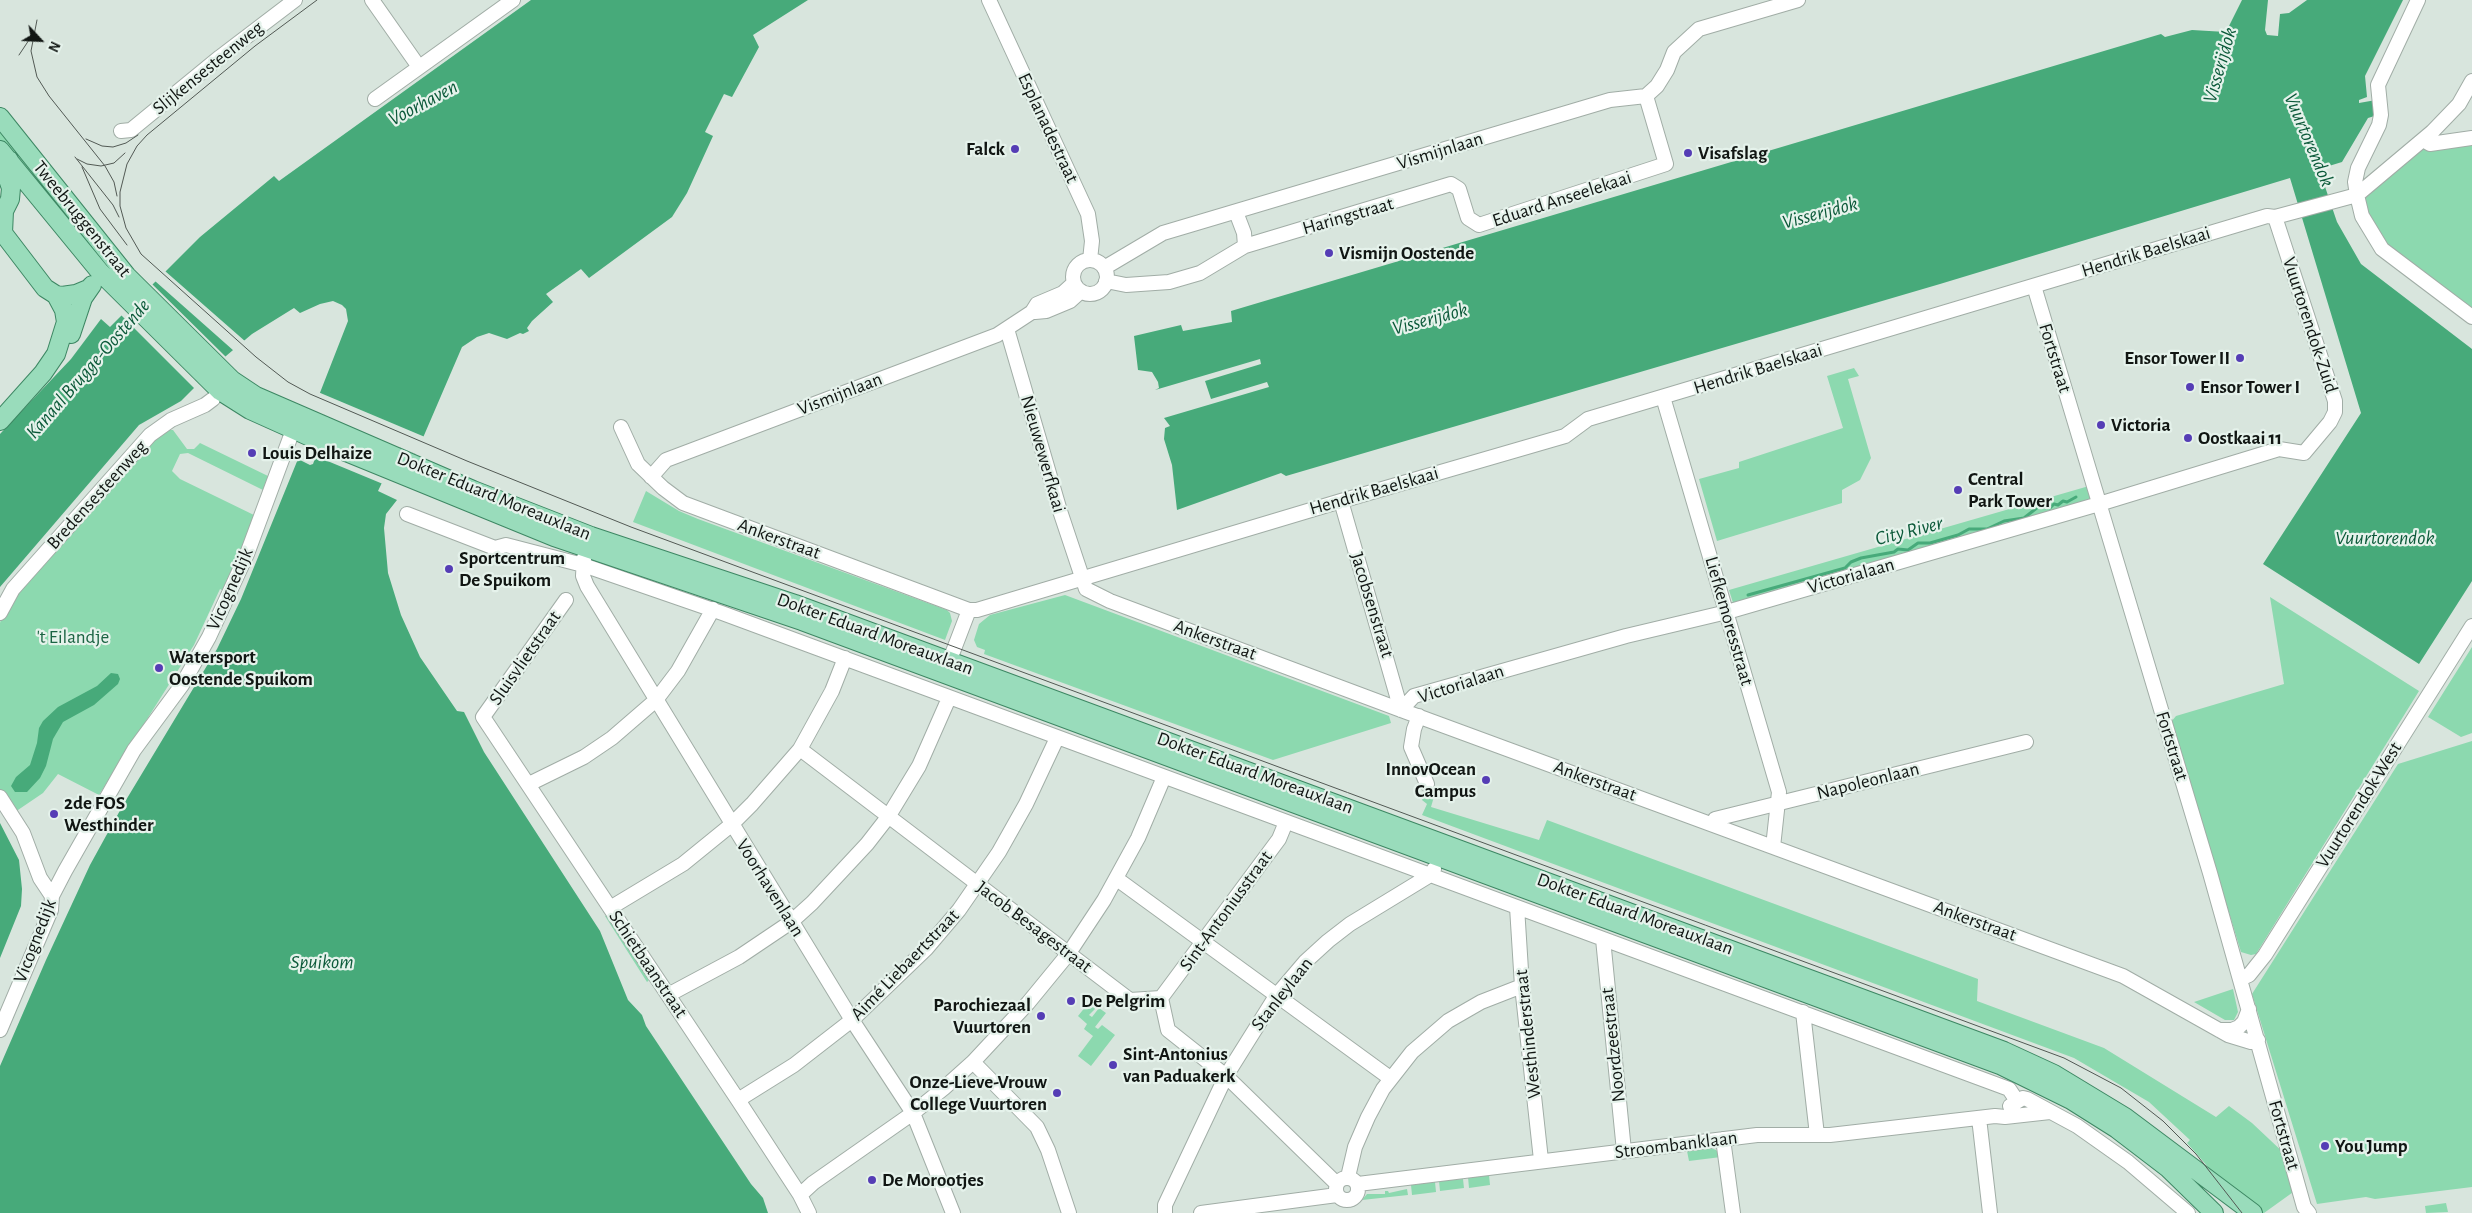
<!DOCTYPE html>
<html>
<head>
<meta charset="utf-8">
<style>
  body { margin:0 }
  #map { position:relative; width:2472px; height:1213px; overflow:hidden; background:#d8e5dd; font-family:"Alegreya Sans",sans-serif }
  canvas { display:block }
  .north { position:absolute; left:15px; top:15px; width:50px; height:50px; -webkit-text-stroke:4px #e5f2eb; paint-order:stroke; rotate:115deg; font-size:14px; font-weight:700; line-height:20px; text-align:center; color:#111613 }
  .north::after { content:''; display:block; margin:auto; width:18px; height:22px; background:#111613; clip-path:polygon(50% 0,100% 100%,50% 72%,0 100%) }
</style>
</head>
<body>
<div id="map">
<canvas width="2472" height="1213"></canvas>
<div class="north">N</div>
</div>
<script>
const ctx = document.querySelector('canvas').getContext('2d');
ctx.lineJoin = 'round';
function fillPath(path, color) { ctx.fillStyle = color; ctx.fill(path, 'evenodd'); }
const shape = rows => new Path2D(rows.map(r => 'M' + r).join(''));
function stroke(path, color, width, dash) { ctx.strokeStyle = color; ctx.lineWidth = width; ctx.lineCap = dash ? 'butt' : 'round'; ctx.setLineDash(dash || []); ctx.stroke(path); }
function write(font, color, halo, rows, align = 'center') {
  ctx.font = font + ' "Alegreya Sans",sans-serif'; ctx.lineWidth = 4.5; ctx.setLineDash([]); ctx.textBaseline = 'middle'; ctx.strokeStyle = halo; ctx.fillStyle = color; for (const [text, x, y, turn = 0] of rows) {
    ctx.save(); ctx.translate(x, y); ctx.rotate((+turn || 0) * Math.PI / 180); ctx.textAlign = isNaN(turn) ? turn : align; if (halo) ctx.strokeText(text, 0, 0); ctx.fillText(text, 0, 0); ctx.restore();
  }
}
fillPath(shape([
  [0,126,45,182,35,187,0,142],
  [2472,141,2472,312,2385,245,2370,219,2364,197,2423,148],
  [1854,368,1859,376,1848,379,1871,458,1860,480,1842,490,1842,503,1717,541,1699,479,1739,468,1739,462,1843,428,1827,376],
  [170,430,173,430,187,449,194,449,200,443,268,476,263,490,188,453,180,454,172,471,180,479,256,516,226,592,220,589,194,645,99,795,58,774,43,793,15,812,0,790,0,623,2,616,9,601,147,444],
  [2089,486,2094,502,1734,606,1729,590],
  [646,491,679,511,698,519,947,610,950,613,952,621,945,640,633,522],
  [1065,595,1389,716,1391,723,1273,760,984,654,985,650,977,647,974,640,979,624,990,615],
  [2270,597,2419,691,2256,954,2251,955,2241,952,2171,722,2176,716,2284,684],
  [2472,647,2472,733,2461,737,2428,717],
  [2472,741,2472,1187,2375,1199,2366,1197,2317,1204,2252,994,2398,764],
  [1426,791,1433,800,1431,807,1539,840,1547,820,1978,979,1977,1001,2104,1048,2216,1117,2229,1106,2252,1123,2286,1155,2296,1190,2264,1213,2260,1213,2223,1184,2187,1143,2190,1140,2149,1102,2074,1058,1422,815,1427,804,1422,800],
  [607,915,650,979,647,982,605,916],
  [2233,989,2238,1012,2234,1020,2225,1020,2194,1002],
  [1090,1001,1097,1007,1089,1015,1092,1017,1099,1008,1106,1013,1095,1027,1098,1029,1102,1025,1115,1035,1091,1066,1078,1056,1093,1036,1084,1029,1087,1024,1078,1016],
  [1711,1148,1716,1150,1721,1157,1689,1161,1687,1151],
  [1489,1175,1490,1185,1469,1188,1468,1177],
  [1463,1179,1464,1188,1440,1191,1439,1181],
  [1435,1182,1436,1192,1412,1195,1411,1185],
  [1407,1189,1408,1195,1362,1200,1367,1194,1385,1194,1385,1191,1388,1191,1389,1193],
  [2446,1203,2448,1212,2426,1213,2425,1206]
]), '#8cd9af');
fillPath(shape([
  [531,0,808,0,753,35,759,47,732,97,724,94,705,132,713,136,687,193,672,217,589,278,581,269,546,294,553,302,532,321,527,328,529,331,523,334,520,333,507,339,489,333,477,337,462,347,416,454,399,447,378,491,397,500,386,514,384,528,388,573,401,615,420,657,457,711,464,712,484,752,600,931,628,1000,642,1015,646,1026,751,1184,763,1198,768,1213,0,1213,0,1066,46,960,90,865,123,805,217,649,241,599,298,459,310,465,313,464,330,417,314,408,348,321,346,309,342,305,333,301,320,304,300,313,294,308,252,334,226,356,181,401,139,425,0,587,0,434,71,359,101,319,110,327,200,237,274,176,279,181],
  [2242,0,2268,0,2265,30,2267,35,2278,36,2280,14,2289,13,2307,0,2403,0,2365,76,2367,97,2359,100,2359,103,2376,100,2378,115,2368,118,2342,162,2319,169,2337,222,2361,264,2472,349,2472,581,2419,664,2263,564,2361,413,2290,178,1940,284,1286,476,1281,473,1177,510,1172,465,1164,439,1165,428,1170,426,1164,418,1269,387,1267,382,1211,399,1205,381,1261,364,1260,359,1155,390,1159,388,1158,382,1152,372,1138,370,1134,336,1181,325,1183,331,1232,322,1231,311,2161,34,2165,37,2192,30,2226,32],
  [111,673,118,674,120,679,118,684,94,705,63,722,53,739,46,766,40,778,27,792,15,792,11,786,16,777,30,765,37,743,39,728,43,721,58,707,97,686],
  [0,823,19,860,22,889,21,906,0,958]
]), '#47aa7a');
fillPath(shape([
  [165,271,246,342,234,351,155,281],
  [152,284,227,358,195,389,121,315],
  [318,392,425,437,418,455,399,447,383,484,313,455,329,418,312,409]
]), '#d8e5dd');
stroke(shape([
  [1748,595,1845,568,1851,562,1861,558,1894,552,1898,549,1908,550,1918,543,1930,543,1958,535,1969,529,1987,529,2004,521,2024,518,2038,507,2050,508,2054,504,2058,505,2063,501,2067,502,2076,497]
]), '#47aa7a', 3);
const minor = shape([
  [372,0,419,67],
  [989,0,1088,214,1092,241,1090,260],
  [2418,0,2378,85,2381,115,2379,125,2358,168,2355,182,2357,195,2362,216,2382,249,2472,317],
  [1646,96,1657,86,1667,70,1674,52,1699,29,1798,0],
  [375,99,513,0],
  [121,131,131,130,220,57,295,0],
  [2423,140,2430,144,2472,138],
  [1245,246,1451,184,1459,189,1468,218,1479,225,1666,164,1646,96],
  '1073 277a17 17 0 1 1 34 0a17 17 0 1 1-34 0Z',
  [1104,268,1163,233,1610,100,1646,96],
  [1106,281,1126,285,1169,282,1200,273,1245,246,1244,233,1236,212],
  [2034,286,2210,873,2304,1207,2309,1213],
  [1035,312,1046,311,1070,301,1081,291],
  [1007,329,1060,511,1086,589,1110,601,1401,710,2123,976,2228,1035,2251,1042,2258,1040],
  [1663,397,1779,792,1773,847],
  [621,427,638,464,663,488,683,503,969,610,977,610,1341,501,1565,436,1588,419,2267,216,2275,217,2357,195,2432,132,2459,104,2472,81],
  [651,477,666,460,997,335,1032,312,1037,304,1063,293,1074,283],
  [1341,501,1401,710],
  [407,514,495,548,506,545,583,565,722,613,2009,1089,2017,1101],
  [584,558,583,576,587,586,852,1020,913,1113,953,1213],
  [566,600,483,717,738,1100,800,1195,809,1213],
  [0,613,13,589,150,435,171,420,205,405,213,399],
  [946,670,969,610],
  [1401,710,1414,696,1626,636,1727,612,2099,504,2279,449,2304,453,2330,422,2335,412,2335,401,2275,217],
  [1419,716,1414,729,1411,747,1427,784],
  [800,749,1130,1000,1161,998,1168,1030,1226,1076,1337,1184],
  [529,784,584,757,612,738,656,700,678,671,713,609],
  [0,797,23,833,40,878,52,896],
  [1713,824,1715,819,2026,742],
  [1117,879,1390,1078],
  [1517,907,1522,986,1541,1160],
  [610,908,683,864,731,825,752,804,800,749,832,691,845,658],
  [1603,939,1624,1151],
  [2240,979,2249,975,2265,955,2472,626],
  [668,995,739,957,791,922,812,903,867,844,888,817,919,766,949,698],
  [1161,998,1279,839,1286,822],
  [1803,1012,1817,1135],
  [0,1030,51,910,52,896,65,871,134,750,182,685,209,637,247,554,293,430],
  [2219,1030,2232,1030,2239,1027,2244,1022,2249,1009],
  [973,1062,1037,1127,1048,1150,1069,1213],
  [738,1100,794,1065,852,1020,926,949,959,910,999,852,1026,804,1057,738],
  [2010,1106,2023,1098,2027,1099,2077,1126,2128,1162,2188,1213],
  [1979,1118,1990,1213],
  [1723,1139,1733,1213],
  [1348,1177,1355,1147,1368,1117,1383,1089,1412,1052,1448,1021,1481,1002,1522,986],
  '1336 1189a11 11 0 1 1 22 0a11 11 0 1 1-22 0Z',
  [1358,1184,1757,1135,1830,1135,1995,1116,2005,1117,2050,1112],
  [800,1195,813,1183,913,1113,944,1088,973,1062,1028,1003,1069,953,1104,900,1138,838,1164,777],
  [1165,1213,1165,1205,1226,1076,1276,996,1305,962,1328,941,1350,924,1432,874,1434,869],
  [1201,1213,1337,1195]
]);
const major = shape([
  [0,117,127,276,232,380,256,396,473,490,591,536,795,604,2004,1051,2054,1074,2125,1117,2253,1213],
  [0,150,100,272,220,391,250,410,319,441,554,537,802,621,2000,1065,2071,1100,2117,1129,2168,1168,2214,1213],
  [9,160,5,171,11,188,10,199,4,211,3,233,45,288,56,295,62,296,76,294,88,289],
  [71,334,83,298,92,285],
  [0,421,43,373,56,354,66,322,64,310,56,295]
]);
stroke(minor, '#a1ada6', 16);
stroke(major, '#3d8763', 20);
stroke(minor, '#fff', 14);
stroke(major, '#99dcbb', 18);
stroke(shape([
  [317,0,255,46,147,135,137,146,127,164,120,192,120,206,126,228,141,254,256,357,288,382,310,394,467,461,631,527,2064,1058,2121,1088,2163,1121,2196,1154,2242,1213],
  [37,20,31,51,37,77,49,96,105,166,114,182,117,196],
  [19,55,31,37],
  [86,139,102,146,113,147,126,143,138,135],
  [75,157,113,205,119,217],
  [77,159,87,164,101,166,114,163,125,153],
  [82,167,100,209,127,245]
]), '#525954', 1);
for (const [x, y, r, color] of [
  [1015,149,5,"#553db5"],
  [1688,153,5,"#553db5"],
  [1329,253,5,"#553db5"],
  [2240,358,5,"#553db5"],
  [2190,387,5,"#553db5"],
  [2101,425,5,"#553db5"],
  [2188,438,5,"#553db5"],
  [252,453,5,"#553db5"],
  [1958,490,5,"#553db5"],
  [449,569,5,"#553db5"],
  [159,668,5,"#553db5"],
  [1486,780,5,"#553db5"],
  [54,814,5,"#553db5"],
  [1071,1001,5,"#553db5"],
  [1041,1016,5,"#553db5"],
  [1113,1065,5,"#553db5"],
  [1057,1093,5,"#553db5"],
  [2325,1146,5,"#553db5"],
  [872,1180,5,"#553db5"]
]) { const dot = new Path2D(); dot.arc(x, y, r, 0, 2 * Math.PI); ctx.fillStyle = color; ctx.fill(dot); stroke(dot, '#e5f2eb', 2); }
write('19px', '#111613', '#e5f2eb', [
  ["Slijkensesteenweg",208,68,-39],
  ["Esplanadestraat",1048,128,65],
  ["Vismijnlaan",1440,151,-17],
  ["Eduard Anseelekaai",1562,199,-18],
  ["Haringstraat",1348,216,-16],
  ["Tweebruggenstraat",82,219,51],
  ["Hendrik Baelskaai",2146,252,-17],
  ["Vuurtorendok-Zuid",2310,325,72],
  ["Fortstraat",2055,358,73],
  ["Hendrik Baelskaai",1758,369,-17],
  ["Vismijnlaan",840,394,-21],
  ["Nieuwewerfkaai",1043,454,74],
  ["Hendrik Baelskaai",1374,491,-16],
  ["Bredensesteenweg",97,495,-48],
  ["Dokter Eduard Moreauxlaan",494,496,22],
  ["Ankerstraat",779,539,20],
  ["Victorialaan",1851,576,-16],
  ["Vicognedijk",230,589,-66],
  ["Jacobsenstraat",1372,605,73],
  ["Liefkemoresstraat",1729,621,74],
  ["Dokter Eduard Moreauxlaan",875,634,20],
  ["Ankerstraat",1215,640,20],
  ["Sluisvlietstraat",525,658,-55],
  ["Victorialaan",1461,684,-18],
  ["Fortstraat",2172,746,73],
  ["Dokter Eduard Moreauxlaan",1255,773,20],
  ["Ankerstraat",1595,781,20],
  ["Napoleonlaan",1868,781,-14],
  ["Vuurtorendok-West",2359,805,-58],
  ["Voorhavenlaan",770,888,58],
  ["Sint-Antoniusstraat",1226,911,-54],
  ["Dokter Eduard Moreauxlaan",1635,914,20],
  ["Ankerstraat",1975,921,20],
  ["Jacob Besagestraat",1034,927,37],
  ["Vicognedijk",35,941,-69],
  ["Schietbaanstraat",648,964,56],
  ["Aimé Liebaertstraat",905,965,-46],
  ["Stanleylaan",1282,994,-52],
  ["Westhinderstraat",1528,1034,-96],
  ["Noordzeestraat",1613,1045,-96],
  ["Fortstraat",2284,1135,74],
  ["Stroombanklaan",1676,1145,-7]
]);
write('bold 19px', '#111613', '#e5f2eb', [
  ["Falck",1005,149,"right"],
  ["Visafslag",1698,153],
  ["Vismijn Oostende",1339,253],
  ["Ensor Tower II",2230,358,"right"],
  ["Ensor Tower I",2200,387],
  ["Victoria",2111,425],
  ["Oostkaai 11",2198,438],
  ["Louis Delhaize",262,453],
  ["Central",1968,479],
  ["Park Tower",1968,501],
  ["Sportcentrum",459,558],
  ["De Spuikom",459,580],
  ["Watersport",169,657],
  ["Oostende Spuikom",169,679],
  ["InnovOcean",1476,769,"right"],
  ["Campus",1476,791,"right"],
  ["2de FOS",64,803],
  ["Westhinder",64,825],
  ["De Pelgrim",1081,1001],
  ["Parochiezaal",1031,1005,"right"],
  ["Vuurtoren",1031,1027,"right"],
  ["Sint-Antonius",1123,1054],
  ["van Paduakerk",1123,1076],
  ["Onze-Lieve-Vrouw",1047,1082,"right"],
  ["College Vuurtoren",1047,1104,"right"],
  ["You Jump",2335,1146],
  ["De Morootjes",882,1180]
], 'left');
write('19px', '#1b6443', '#e5f2eb', [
  ["'t Eilandje",73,637]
]);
write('italic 20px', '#0b5939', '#e5f2eb', [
  ["Visserijdok",2220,65,-74],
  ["Voorhaven",423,103,-28],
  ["Vuurtorendok",2309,140,67],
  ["Visserijdok",1820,213,-15],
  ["Visserijdok",1430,319,-15],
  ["Kanaal Brugge-Oostende",88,369,-49],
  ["City River",1909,531,-14],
  ["Vuurtorendok",2385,538],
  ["Spuikom",322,962]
]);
</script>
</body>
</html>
